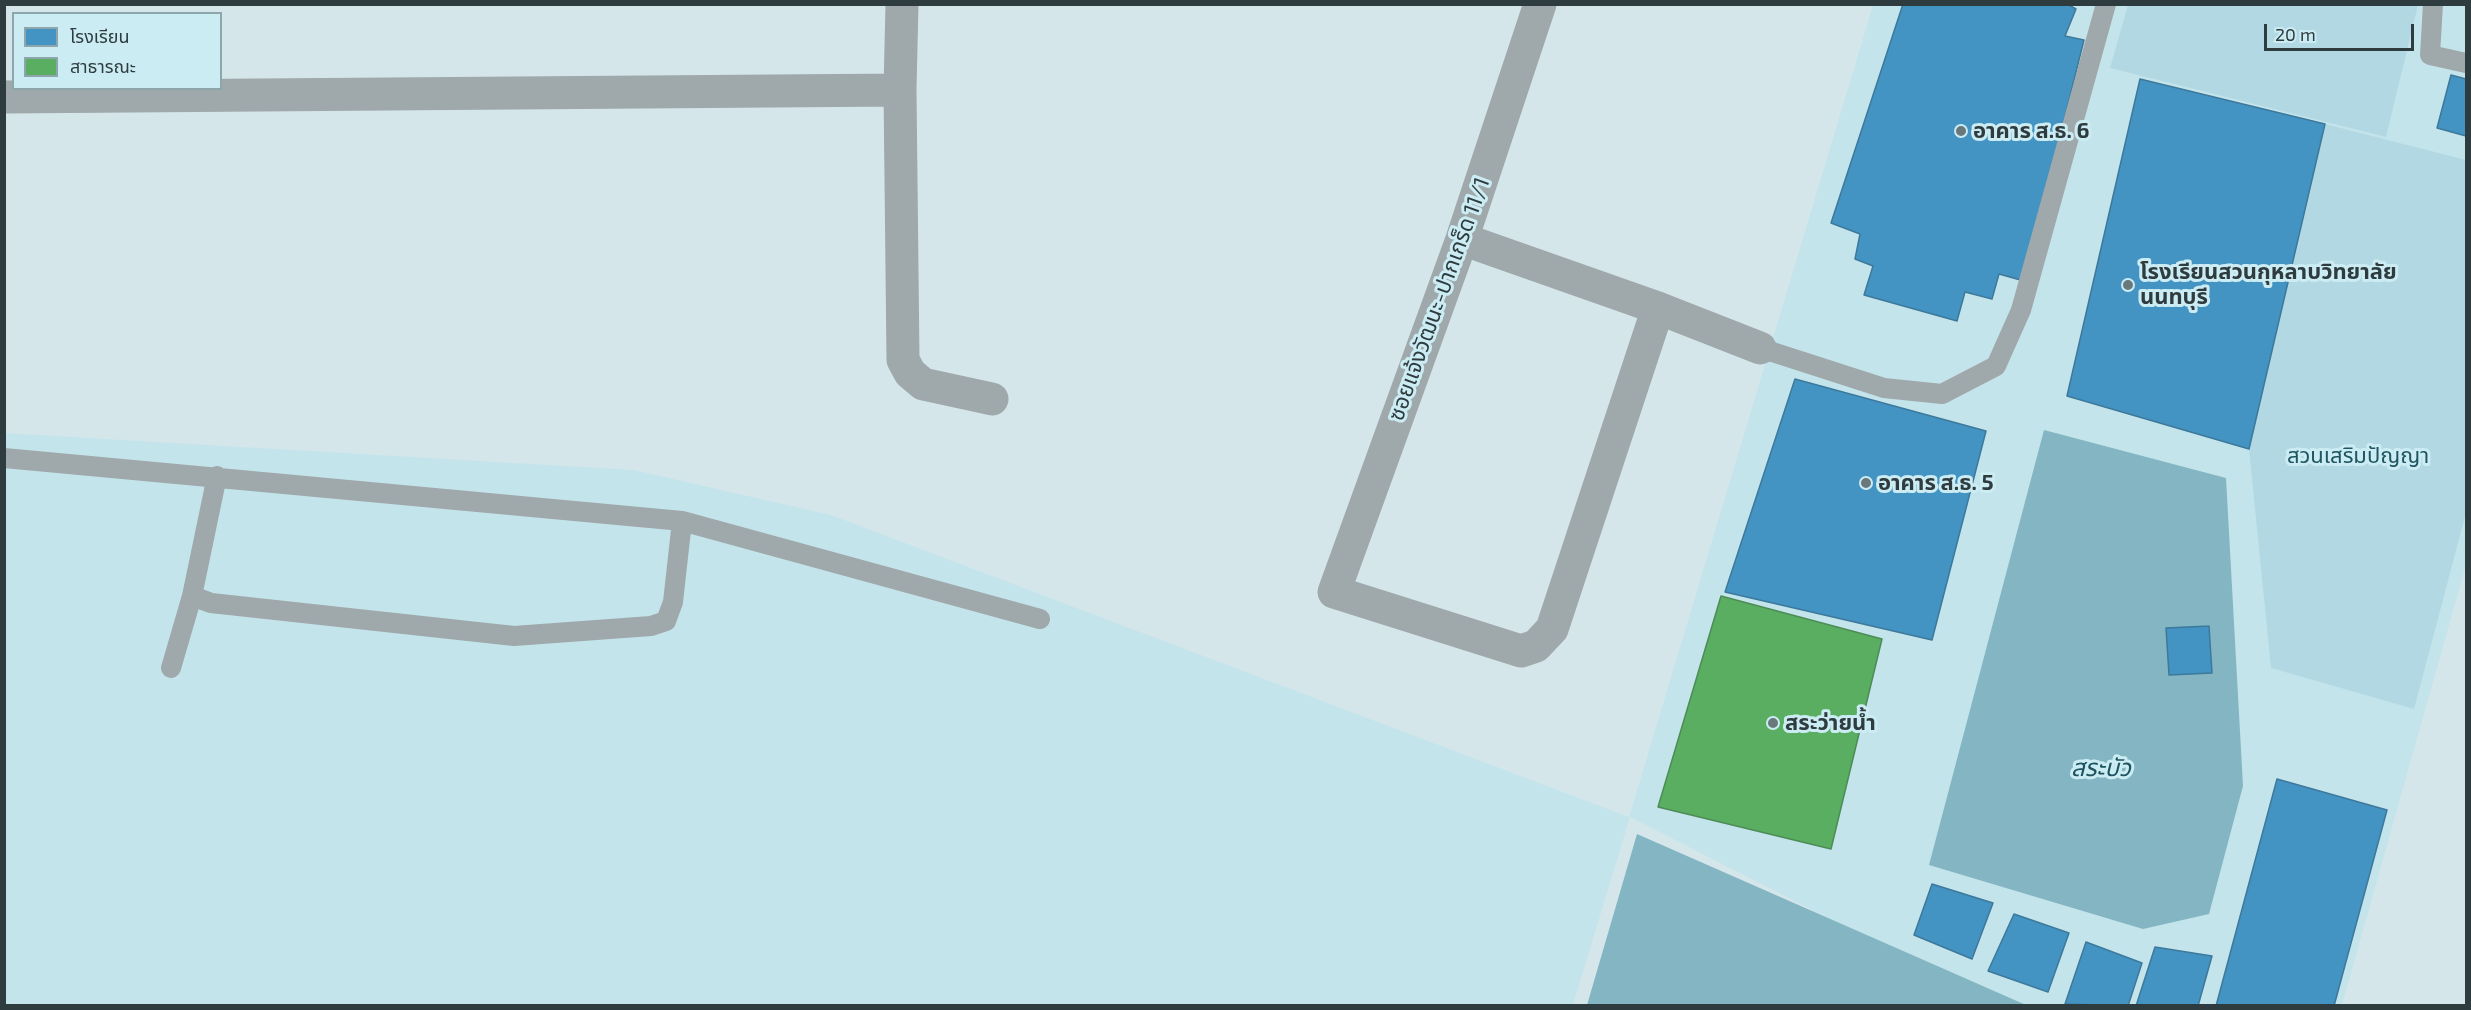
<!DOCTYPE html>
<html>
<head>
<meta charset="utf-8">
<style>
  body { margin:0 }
  #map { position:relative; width:2471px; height:1010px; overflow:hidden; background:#d5e6eb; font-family:"Exo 2","Noto Sans Thai",sans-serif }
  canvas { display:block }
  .frame { position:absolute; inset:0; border:6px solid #2f3c3f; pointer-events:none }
  .legend { position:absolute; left:12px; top:12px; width:210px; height:78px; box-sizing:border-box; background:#ccecf4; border:2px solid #8da6ac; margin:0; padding:8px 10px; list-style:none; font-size:18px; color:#2f3c3f }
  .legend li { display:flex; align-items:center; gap:12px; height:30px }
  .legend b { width:30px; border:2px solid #8da6ac }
  .scale { position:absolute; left:2264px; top:24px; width:150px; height:27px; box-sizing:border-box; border:3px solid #2f3c3f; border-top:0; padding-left:8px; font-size:18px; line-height:21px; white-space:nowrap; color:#2f3c3f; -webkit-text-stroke:4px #ccecf4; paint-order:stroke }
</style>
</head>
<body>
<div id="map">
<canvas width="2471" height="1010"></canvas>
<div class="frame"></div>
<ul class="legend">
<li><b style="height:16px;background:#4393c3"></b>โรงเรียน</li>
<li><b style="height:16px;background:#5aae61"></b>สาธารณะ</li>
</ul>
<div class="scale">20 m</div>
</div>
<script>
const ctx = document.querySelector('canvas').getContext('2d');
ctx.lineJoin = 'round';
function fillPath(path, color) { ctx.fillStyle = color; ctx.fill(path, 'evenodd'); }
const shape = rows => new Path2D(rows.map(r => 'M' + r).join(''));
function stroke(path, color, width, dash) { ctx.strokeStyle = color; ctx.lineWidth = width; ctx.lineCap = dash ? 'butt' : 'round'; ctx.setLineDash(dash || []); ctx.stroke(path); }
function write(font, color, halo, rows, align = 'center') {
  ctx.font = font + ' "Exo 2","Noto Sans Thai",sans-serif'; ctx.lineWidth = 6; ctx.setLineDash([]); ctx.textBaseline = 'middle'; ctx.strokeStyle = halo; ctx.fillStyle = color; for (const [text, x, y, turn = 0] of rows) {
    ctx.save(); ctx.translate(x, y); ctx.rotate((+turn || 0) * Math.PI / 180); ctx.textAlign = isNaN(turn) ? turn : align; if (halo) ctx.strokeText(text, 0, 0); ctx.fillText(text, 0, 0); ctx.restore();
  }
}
fillPath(shape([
  [1873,5,2466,5,2466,565,2342,1005,1998,1005,1630,817,1573,1005,5,1005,4,433,634,470,831,515,1629,817]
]), '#c4e4eb');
fillPath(shape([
  [2128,5,2418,5,2386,137,2110,68],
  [2325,124,2466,160,2466,513,2414,709,2271,668,2249,449]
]), '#b2d9e3');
fillPath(shape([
  [2044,430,2226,478,2243,786,2209,914,2143,929,1929,865],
  [1637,834,2026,1005,1587,1005]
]), '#83b6c2');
const schools = shape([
  [1903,4,2067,4,2076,9,2065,36,2084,40,2024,281,1999,274,1992,299,1965,292,1957,321,1864,295,1873,266,1855,259,1860,234,1831,223,1903,4],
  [2451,75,2466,79,2466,136,2437,128,2451,75],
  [2140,79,2325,124,2249,449,2067,396,2140,79],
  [1795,379,1986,431,1932,640,1725,592,1795,379],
  [2209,626,2212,673,2169,675,2166,628,2209,626],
  [2277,779,2387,810,2334,1006,2216,1006,2277,779],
  [1932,884,1993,903,1972,959,1914,935,1932,884],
  [2014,914,2069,933,2048,992,1988,971,2014,914],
  [2086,942,2142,963,2128,1006,2065,1004,2086,942],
  [2155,947,2212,956,2198,1006,2136,1006,2155,947]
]);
fillPath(schools, '#4393c3');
stroke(schools, '#3d799b', 1.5);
const public = shape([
  [1721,596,1882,639,1831,849,1658,807,1721,596]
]);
fillPath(public, '#5aae61');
stroke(public, '#4d8c57', 1.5);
stroke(shape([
  [2433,4,2430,55,2466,63],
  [1760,348,1884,388,1942,394,1996,366,2021,310,2106,4],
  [4,458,682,521,1040,619],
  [192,596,211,603,514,636,651,626,666,621,673,602,682,521],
  [171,668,192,596,217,476]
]), '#9fa8aa', 20);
stroke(shape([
  [902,4,900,90,903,360,910,373,923,384,992,399],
  [1540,4,1462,239,1334,592,1521,651,1536,646,1552,629,1658,308],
  [4,97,900,90],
  [1462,239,1658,308,1760,348]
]), '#9fa8aa', 33);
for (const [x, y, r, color] of [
  [1961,131,6,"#69787b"],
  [2128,285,6,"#69787b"],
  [1866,483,6,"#69787b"],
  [1773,723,6,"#69787b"]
]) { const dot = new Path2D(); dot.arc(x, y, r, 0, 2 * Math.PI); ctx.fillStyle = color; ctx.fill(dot); stroke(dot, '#ccecf4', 2); }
write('bold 22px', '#2f3c3f', '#ccecf4', [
  ["อาคาร ส.ธ. 6",1973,131],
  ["โรงเรียนสวนกุหลาบวิทยาลัย",2140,272],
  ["นนทบุรี",2140,297],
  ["อาคาร ส.ธ. 5",1878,483],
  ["สระว่ายน้ำ",1785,723]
], 'left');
write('22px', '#2f3c3f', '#ccecf4', [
  ["ซอยแจ้งวัฒนะ-ปากเกร็ด 11/1",1439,299,-70]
]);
write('22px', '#1f5662', '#ccecf4', [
  ["สวนเสริมปัญญา",2358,456]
]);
write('italic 24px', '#1b535f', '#ccecf4', [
  ["สระบัว",2101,768]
]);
</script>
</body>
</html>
